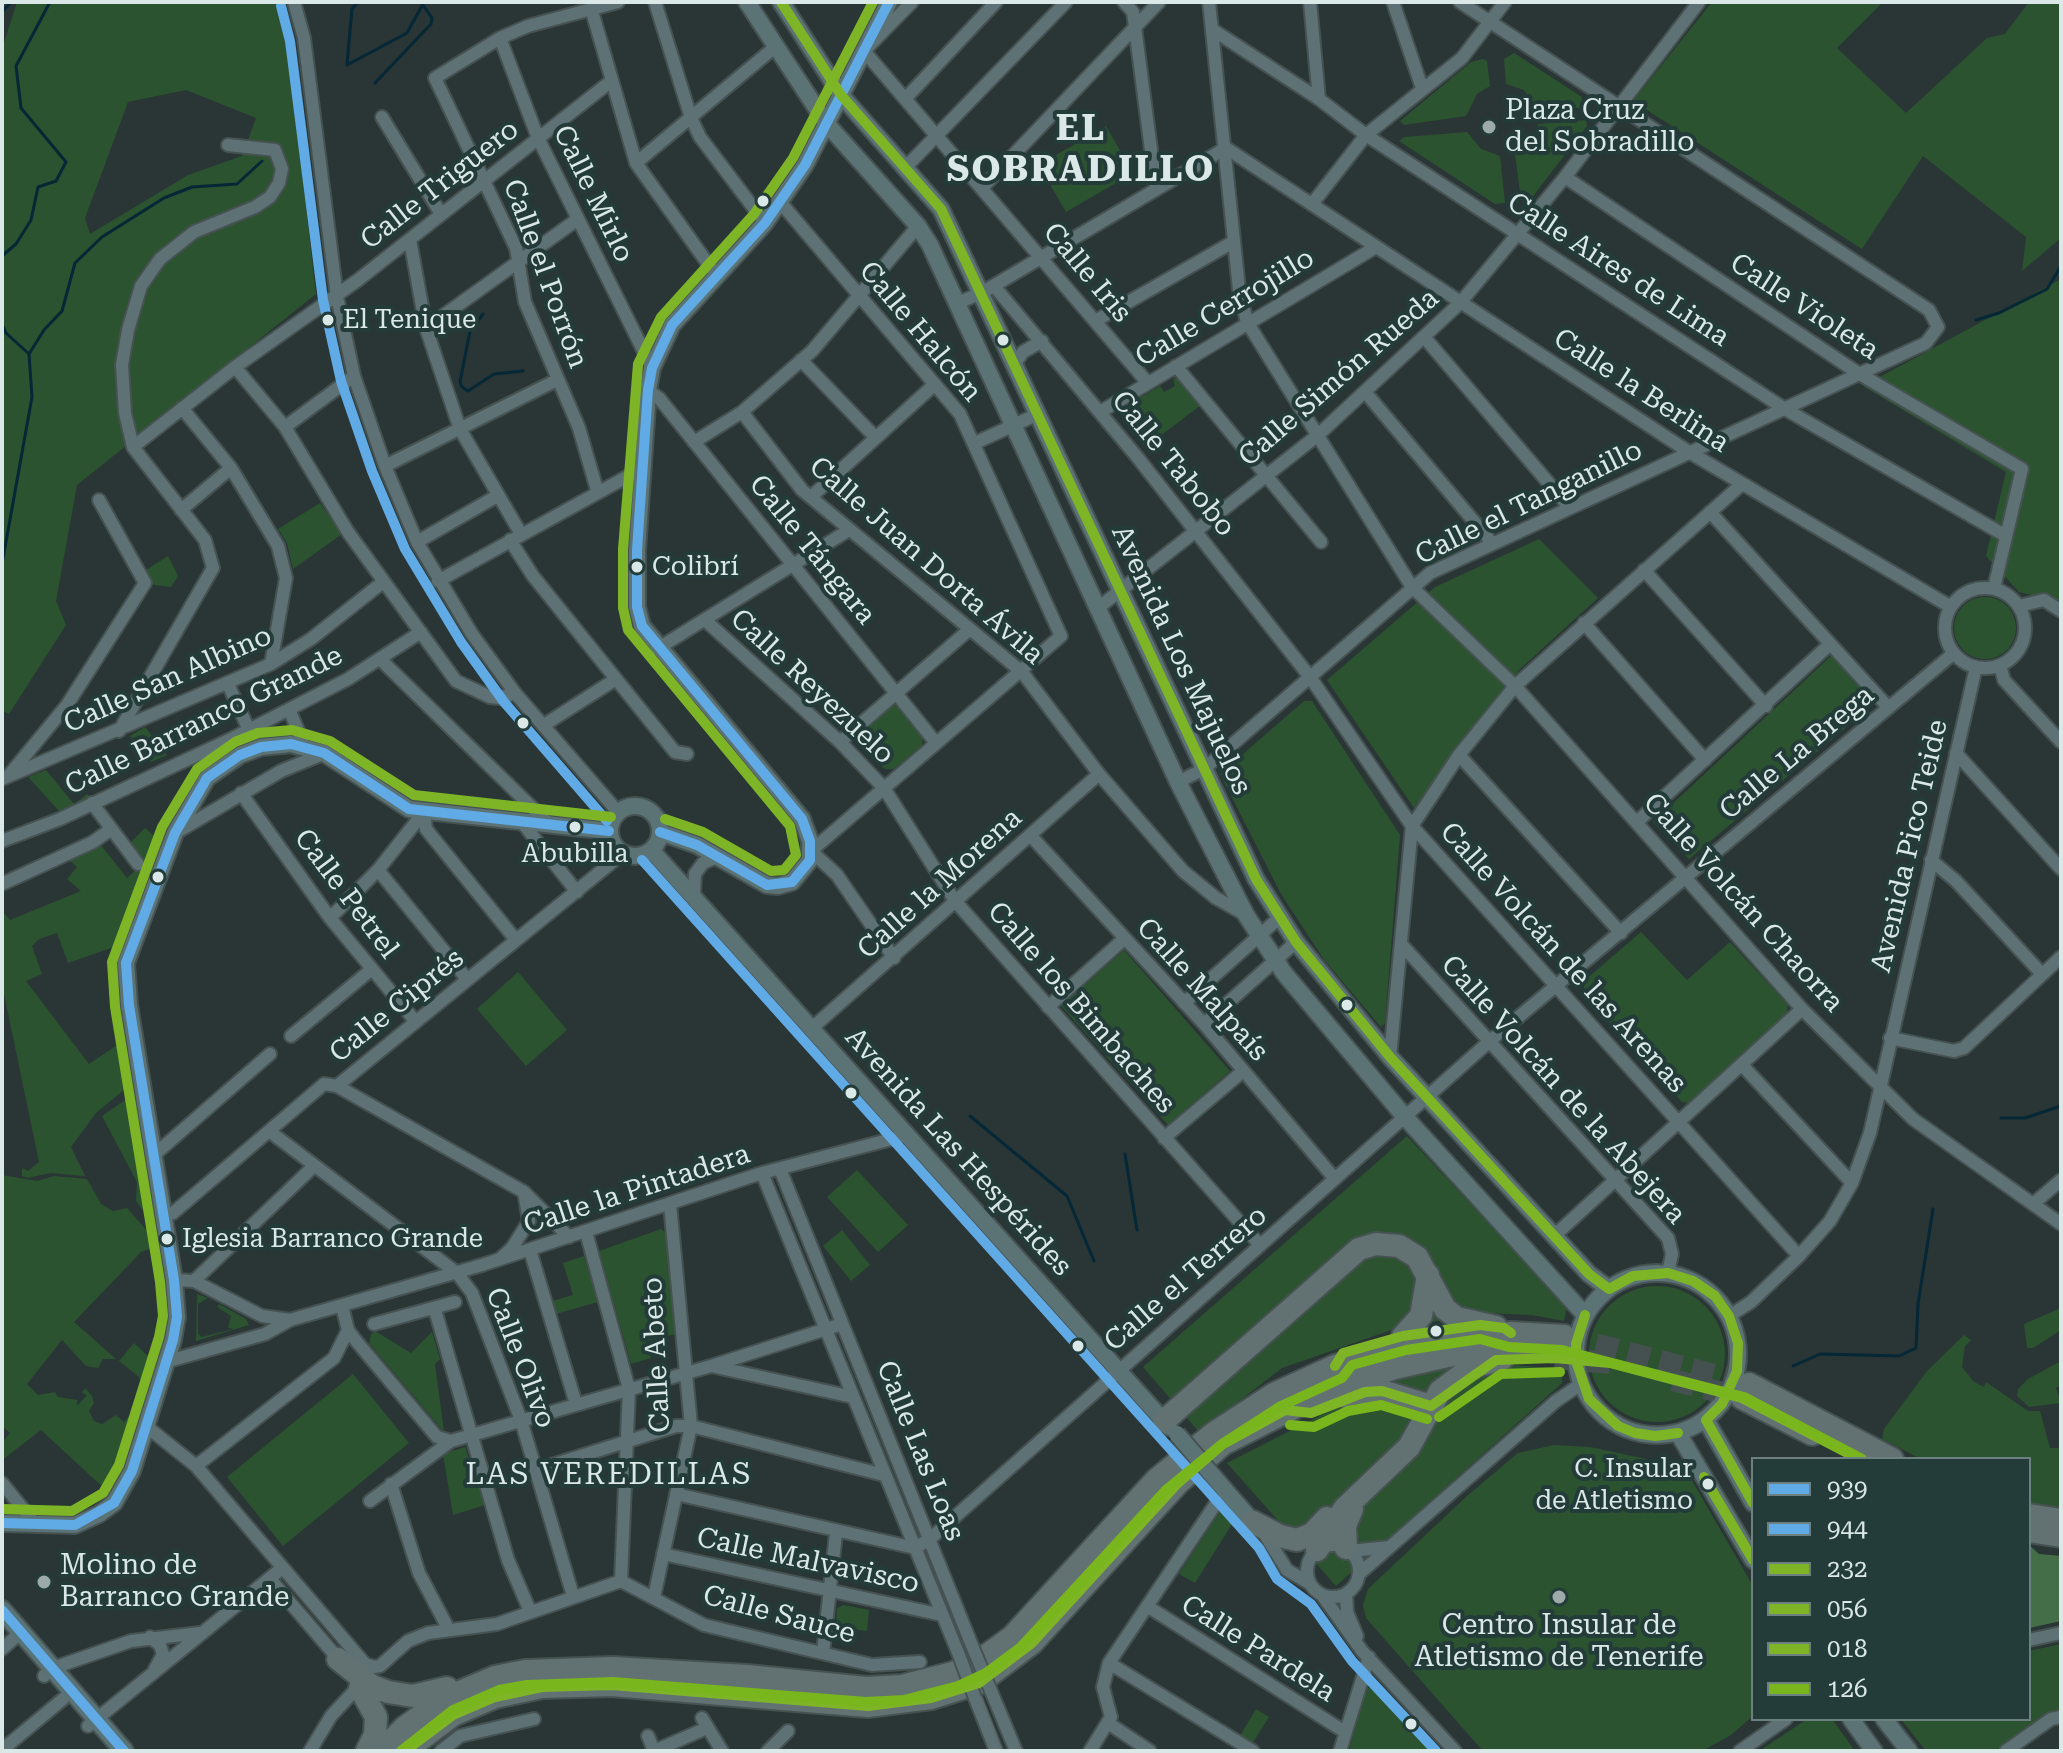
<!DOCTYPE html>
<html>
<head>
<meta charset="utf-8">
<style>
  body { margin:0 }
  #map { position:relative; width:2063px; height:1753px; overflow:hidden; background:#293635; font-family:"Roboto Serif",serif }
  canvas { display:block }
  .frame { position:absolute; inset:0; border:4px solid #dae8e7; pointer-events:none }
  .legend { position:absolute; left:1751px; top:1457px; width:280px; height:264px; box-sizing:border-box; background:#233c3a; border:2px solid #6c817f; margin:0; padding:10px 14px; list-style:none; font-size:24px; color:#dae8e7 }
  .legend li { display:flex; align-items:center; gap:16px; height:40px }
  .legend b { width:40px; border:2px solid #6c817f }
</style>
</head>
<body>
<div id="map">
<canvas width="2063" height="1753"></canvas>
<div class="frame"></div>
<ul class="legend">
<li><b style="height:10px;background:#60aae6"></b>939</li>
<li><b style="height:10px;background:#60aae6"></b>944</li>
<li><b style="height:10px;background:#7eb526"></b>232</li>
<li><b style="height:10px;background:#7eb526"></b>056</li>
<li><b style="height:10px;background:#7eb526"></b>018</li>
<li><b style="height:10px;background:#79b51d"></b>126</li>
</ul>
</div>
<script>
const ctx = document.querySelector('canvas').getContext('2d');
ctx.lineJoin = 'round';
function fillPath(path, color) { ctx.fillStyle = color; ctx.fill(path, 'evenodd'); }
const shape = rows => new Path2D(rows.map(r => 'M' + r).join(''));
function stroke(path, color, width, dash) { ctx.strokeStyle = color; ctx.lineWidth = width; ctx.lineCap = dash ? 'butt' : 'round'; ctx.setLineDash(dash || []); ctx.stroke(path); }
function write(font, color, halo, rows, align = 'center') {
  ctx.font = font + ' "Roboto Serif",serif'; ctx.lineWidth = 8; ctx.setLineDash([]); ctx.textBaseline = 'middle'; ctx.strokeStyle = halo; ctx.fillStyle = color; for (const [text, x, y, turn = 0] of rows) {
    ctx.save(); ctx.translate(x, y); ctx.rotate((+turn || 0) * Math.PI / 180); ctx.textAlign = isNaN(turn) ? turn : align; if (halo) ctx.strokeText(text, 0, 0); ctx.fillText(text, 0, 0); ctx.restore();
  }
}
fillPath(shape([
  [17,2,276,2,284,17,316,294,77,485,56,601,66,625,9,714,2,710,2,49],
  [186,90,256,118,242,156,188,175,90,234,85,218,128,102],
  [1712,2,1883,2,1837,48,1906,113,1987,38,2005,34,2029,2,2061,2,2061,238,2022,271,2026,237,1923,156,1862,249,1633,101],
  [1514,53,1582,97,1582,108,1537,110,1524,90,1506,84,1504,59],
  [1483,59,1487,61,1490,86,1477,94,1466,116,1404,125,1400,121,1471,62],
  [1586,120,1587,126,1530,200,1521,200,1515,154,1530,144,1538,124],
  [1106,126,1133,173,1066,212,1039,165],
  [1467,132,1481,149,1500,156,1505,203,1495,204,1399,141,1404,137],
  [2061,279,2061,602,2019,592,1986,556,2006,472,1863,386],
  [1173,378,1179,379,1201,405,1147,446,1127,411,1131,403,1160,386,1164,392,1175,386],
  [320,503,342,534,293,569,287,543,278,529],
  [1539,539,1598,598,1520,669,1414,808,1327,680,1435,587],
  [168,556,178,576,171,587,154,585,146,570],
  '1954 628a31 31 0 1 1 62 0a31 31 0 1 1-62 0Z',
  [1831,656,1874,704,1689,859,1653,822],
  [1304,701,1312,701,1400,835,1385,1023,1381,1027,1325,961,1281,894,1220,774],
  [892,705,900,706,923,735,922,745,894,769,885,769,855,742,856,735],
  [145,727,167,755,151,762,130,736],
  [46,770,74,804,87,794,90,797,60,812,28,777],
  [145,828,163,844,120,953,117,982,113,982,114,947,68,963,57,933,39,939,32,946,42,974,26,981,89,1064,126,1039,132,1074,125,1089,96,1113,71,1147,85,1176,50,1173,28,1178,22,1176,22,1168,28,1171,39,1162,3,989,2,911,10,920,81,891,67,879,77,867,68,859,100,844,127,878,144,863,129,844],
  [1641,932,1687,980,1730,942,1788,1005,1787,1014,1689,1103,1682,1102,1584,995,1584,981],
  [1124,950,1230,1071,1168,1125,1061,1006],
  [518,972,567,1030,526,1066,477,1009],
  [131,1096,152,1204,144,1212,136,1201,137,1182,102,1116],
  [1407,1136,1567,1307,1564,1321,1532,1315,1487,1313,1400,1327,1282,1368,1199,1432,1143,1367],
  [857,1170,908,1225,878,1252,827,1197],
  [2,1175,37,1181,54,1176,87,1179,101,1204,113,1211,127,1208,157,1242,153,1251,152,1248,141,1252,74,1322,116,1359,103,1359,98,1368,86,1366,62,1340,27,1384,38,1395,55,1392,58,1397,77,1400,77,1406,87,1395,82,1393,85,1388,92,1396,94,1403,89,1411,94,1421,102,1424,116,1415,124,1422,129,1416,136,1420,121,1471,108,1492,41,1430,2,1460,2,1443,10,1433,2,1426],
  [661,1229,668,1234,676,1334,647,1341,651,1358,631,1364,599,1251],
  [842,1230,870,1265,851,1281,823,1246],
  [584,1256,598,1302,556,1314,552,1301,573,1295,563,1263],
  '1589 1354a68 68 0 1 1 136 0a68 68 0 1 1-136 0Z',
  [197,1294,208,1298,198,1304,198,1333,201,1337,234,1329,228,1328,231,1316,217,1307,219,1304,246,1319,249,1325,196,1341],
  [2061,1308,2061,1330,2033,1348,2027,1348,2024,1324],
  [375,1331,411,1353,432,1332,440,1359,435,1364,444,1432,369,1343,371,1334],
  [1964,1335,1971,1340,1965,1346,1962,1367,1974,1382,1984,1387,1986,1382,2028,1411,2040,1411,2050,1448,2061,1448,2061,1508,2029,1504,2029,1459,1921,1459,1882,1439,1884,1429,1927,1371],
  [134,1343,155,1363,139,1413,133,1412,143,1391,139,1377,119,1361],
  [1458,1360,1561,1369,1562,1383,1336,1586,1227,1463,1386,1382],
  [2061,1361,2061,1385,2056,1388,2061,1403,2029,1407,2017,1396,2018,1389,2028,1379],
  [353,1374,409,1443,283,1546,227,1477],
  [1554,1445,1590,1447,1684,1467,1753,1586,1753,1716,1731,1735,1702,1751,1482,1750,1366,1618,1363,1605,1368,1589,1467,1496,1518,1453],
  [465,1447,485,1505,453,1515,443,1454],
  [1221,1510,1232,1524,1195,1583,1179,1574],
  [844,1605,869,1610,867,1631,836,1627,837,1608],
  [2061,1644,2061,1712,2049,1714,1994,1751,1926,1751,1901,1719,2029,1719,2029,1651],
  [1375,1685,1434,1751,1349,1751,1366,1689],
  [1256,1709,1269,1717,1252,1744,1240,1736],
  [1807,1719,1832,1719,1855,1751,1759,1751]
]), '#2c5330');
fillPath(shape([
  [2029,1545,2039,1554,2061,1556,2061,1621,2029,1628]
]), '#446e48');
stroke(shape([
  [2,12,11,2],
  [347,64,352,9,358,2],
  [347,65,407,33,424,2],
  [375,83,431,24,432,18,421,2],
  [2,256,16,244,31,220,38,187,56,181,66,162,21,108,16,66,50,2],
  [483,314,470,331,460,382,462,387,468,391,494,374,523,371],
  [1976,320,1999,313,2047,289,2061,266],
  [2,324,6,333,29,354,32,397,2,564],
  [29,354,44,330,62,311,75,263,102,237,164,198,192,187,237,184,262,161],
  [970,1116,1067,1196,1094,1261],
  [2001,1118,2025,1118,2061,1106],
  [1125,1154,1137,1230],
  [1793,1366,1820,1354,1899,1356,1916,1348,1918,1304,1933,1209]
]), '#052736', 3);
stroke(shape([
  [1564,1336,1749,1384],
  [1555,1358,1610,1363],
  [1673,1380,1742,1398]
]), '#445150', 22, [22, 11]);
const street = shape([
  [294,2,304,38,337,297,354,376,385,466,417,542,472,634,515,693,618,812],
  [655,2,691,118,700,137,765,223],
  [912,2,864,51,1147,382],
  [1124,2,1133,12,1156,188],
  [1209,2,1239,289,1247,322,1412,587,1515,686,1802,1009,1913,1119,2061,1224],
  [1310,2,1319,99],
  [1393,2,1422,88],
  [591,8,636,163,716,275],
  [1213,30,1319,99,1366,135,1785,409,2006,536],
  [500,38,538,138,652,368],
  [905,99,996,2],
  [382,117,441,214],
  [1226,148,1689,452,1951,607],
  [636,163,775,47],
  [905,168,1066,2],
  [1565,177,1858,373,2022,469,1994,588],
  [982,188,1159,2],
  [781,203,960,414,1061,636,811,851,837,875,894,958],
  [1312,204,1366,135,1462,58,1505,2],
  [410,240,426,328,460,429,521,534],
  [994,286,1138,458,1310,677,1412,826,1799,1256],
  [958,303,983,292,1226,148],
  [1097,320,1233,242],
  [426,328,578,219],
  [1425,338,1570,508],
  [801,360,876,438],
  [1016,362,1023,352,1042,341],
  [1176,366,1321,542],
  [235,367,285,427,348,532,456,681,490,697,500,698,515,693],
  [648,390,659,398,936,743],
  [1366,393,1493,544],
  [182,408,231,468,278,546,286,578,271,664],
  [742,412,802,490,1022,672,1099,774,1183,871,1216,898,1246,915],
  [1100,412,1376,247],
  [285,427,354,376],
  [694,442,742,412,812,351,918,226],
  [975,443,1038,414],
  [133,447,235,367,358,280,610,82],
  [385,466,557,380],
  [597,490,579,428,525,302,516,248,435,78,500,38,528,26,618,2],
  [811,497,935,384],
  [181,510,231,468],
  [1710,512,1888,707],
  [510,540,533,576,675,752,687,754],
  [417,542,497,496],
  [1644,570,1766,706],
  [438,581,641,469],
  '1945 628a40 40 0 1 1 80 0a40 40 0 1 1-80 0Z',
  [2019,606,2044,600,2061,611],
  [1098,608,1318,435,1460,303,1565,177,1699,2],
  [706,621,840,742,884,788,955,901,1260,1245],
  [1584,623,1705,760],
  [657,649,849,530],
  [381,660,549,824],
  [2000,665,2004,680,2061,742],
  [228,684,249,730],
  [289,709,305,747],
  [544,725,616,679],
  [119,731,213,568,205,540,133,447,125,413,122,365,128,330,141,286,160,259,194,232,255,207,270,197,279,183,282,169,275,150,228,145],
  [840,742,970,629],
  [1956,753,2061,869],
  [1459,755,1621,933],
  [10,774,67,705,145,583,99,500],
  [2,779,271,664,311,639,383,582],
  [1178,782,1204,769,1430,573,1926,343,1938,327,1929,310,1460,2],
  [241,793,330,918,416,1022],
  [92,803,138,864],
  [424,812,426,829,516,940],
  [521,821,577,892],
  [1638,821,1829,645],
  [177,832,281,771,323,754],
  [1030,835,1204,1024,1335,1179],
  [2,841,60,819,229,740,348,679,421,632],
  [1931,860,1956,881,2042,974],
  [378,870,467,979],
  [2,884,93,842,110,830],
  [694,896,695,874,703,863,717,857],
  [330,918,378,870,424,812],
  [1402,945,1668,1238,1672,1254,1668,1273],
  [1184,1003,1280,917],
  [1048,1007,1124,939],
  [1204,1024,1296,942],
  [812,1028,1099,774],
  [291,1036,372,969],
  [1890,1038,1954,1051,1964,1048,2061,957],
  [1390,1057,1412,826,1459,755,1515,686,1742,484],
  [1742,1065,1852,1183],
  [337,1086,622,854],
  [269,1131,457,1273,472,1293,521,1420,573,1596],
  [1164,1138,1242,1072],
  [154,1155,270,1054],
  [780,1169,973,1648],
  [762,1173,959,1655],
  [2033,1204,2061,1180],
  [163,1216,173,1213,324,1084,337,1086,524,1192,569,1237],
  [586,1232,629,1389,621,1581],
  [1554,1236,1802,1009],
  [530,1250,576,1404],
  [501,1258,512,1248,529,1221,524,1192],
  [174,1280,194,1281,262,1316,290,1320],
  [194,1281,314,1166],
  [342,1306,348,1330,357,1342,437,1437,451,1441],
  [435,1310,508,1560,530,1611],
  [1729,1316,1751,1302,1799,1256,1830,1221,1852,1183,1870,1133,1976,667],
  [374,1324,455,1302],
  [165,1362,265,1334,290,1320,482,1265,762,1173,907,1135],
  [714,1365,842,1324],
  [146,1426,196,1466,365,1664,374,1667,380,1666,408,1641,428,1633,497,1624,621,1581,704,1625,872,1665,920,1662],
  [196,1466,334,1358,348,1330],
  [536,1470,676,1426,691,1426,884,1475],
  [2,1483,37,1526],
  [391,1484,419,1573,449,1630],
  [676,1494,915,1548,930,1539,1491,1040,1954,653],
  [370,1501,451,1441,711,1366,853,1397],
  [1264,1533,1287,1570,1309,1583],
  '1307 1571a26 26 0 1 1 52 0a26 26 0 1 1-52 0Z',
  [1350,1551,1390,1547],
  [663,1554,942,1615],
  [1359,1574,1556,1401,1581,1384],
  [270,1579,341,1662],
  [1346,1594,1347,1612,1357,1636],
  [1322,1595,1362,1651,1455,1751],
  [654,1597,691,1426,670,1204],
  [1147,1606,1345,1732],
  [150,1637,160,1645,163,1654,155,1669],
  [2029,1640,2061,1633],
  [2,1649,20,1633],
  [823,1653,836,1533],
  [1109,1663,1253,1751],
  [44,1676,50,1669,131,1641,200,1633],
  [991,1691,1016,1751],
  [975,1698,996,1751],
  [702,1718,722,1751],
  [1108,1723,1150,1751],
  [88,1726,281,1569],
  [648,1736,654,1751,707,1728],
  [2,1750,63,1699],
  [310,1751,331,1716,359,1686],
  [441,1751,460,1736,534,1719],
  [768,1751,788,1731],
  [1090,1751,1111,1717,1103,1687,1109,1663,1225,1490],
  [1340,1751,1369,1657],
  [1740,1751,1786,1719],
  [2006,1751,2051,1719,2061,1717]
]);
const secondary = shape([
  [747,2,826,123,918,226,930,245,1178,782,1246,915,1284,973,1405,1117,1585,1315],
  [781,2,841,95,941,209,1256,879,1296,942,1390,1057,1589,1274,1609,1289],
  '610 831a25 25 0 1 1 50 0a25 25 0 1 1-50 0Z',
  [660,832,697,845,767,885,778,886,792,882,810,860,810,841,802,819,642,626,637,607,637,550,648,390,652,368,672,325,765,223,805,165,889,2],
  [652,851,1169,1427],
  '1576 1354a81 81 0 1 1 162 0a81 81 0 1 1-162 0Z',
  [1706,1420,1753,1503],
  [1678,1433,1753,1560],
  [1225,1490,1253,1522],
  [2,1523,75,1525,99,1514,114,1503,132,1471,173,1340,177,1317,174,1280,129,1005,126,963,175,833,207,778,240,755,261,747,291,744,324,753,409,809,609,831],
  [1851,1719,1874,1751],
  [1884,1719,1909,1751]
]);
const primary = shape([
  [2,1610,124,1751]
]);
const highway = shape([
  [1403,1336,1421,1316,1428,1275],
  [1749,1384,1892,1459],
  [1346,1397,1382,1391,1431,1406],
  [1742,1398,1812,1434],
  [1164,1421,1359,1249,1376,1244,1399,1246,1417,1257,1445,1309,1457,1318,1496,1327],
  [2029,1515,2061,1520],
  [1253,1522,1280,1536,1297,1540,1312,1534,1327,1518],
  [2029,1531,2061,1536],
  [1346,1548,1345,1526,1352,1509],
  [1317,1550,1345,1508,1409,1447,1440,1391,1472,1367,1502,1359],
  [338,1659,372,1686,388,1692,413,1696,447,1688],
  [360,1688,376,1717,375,1735,367,1751],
  [381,1751,405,1727,446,1698,495,1677,525,1671,613,1668,747,1676,866,1688,902,1686,953,1673,979,1661,1012,1637,1157,1479,1214,1433,1274,1394,1335,1366,1412,1344,1511,1333,1564,1336],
  [405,1751,453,1715,495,1697,542,1687,612,1685,868,1706,931,1698,979,1683,1032,1643,1178,1483,1223,1444,1333,1388,1395,1368,1465,1352,1519,1348,1559,1351]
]);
stroke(street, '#465251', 16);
stroke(secondary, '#465251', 20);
stroke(primary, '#465251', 22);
stroke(highway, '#465251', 26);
stroke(street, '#5e7276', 12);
stroke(secondary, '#5c7376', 16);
stroke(primary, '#587275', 18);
stroke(highway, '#627272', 22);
stroke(shape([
  [981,1697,1002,1751]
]), '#5d6c6c', 2);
const streetBridge = shape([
  [973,1648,991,1691],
  [959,1655,975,1698]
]);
const secondaryBridge = shape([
  [1177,1434,1225,1490]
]);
stroke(streetBridge, '#465251', 16, []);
stroke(secondaryBridge, '#465251', 20, []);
stroke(streetBridge, '#5e7276', 12);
stroke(secondaryBridge, '#5c7376', 16);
stroke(shape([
  [660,832,697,845,767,885,792,882,810,860,810,841,802,819,642,626,637,607,637,550,648,390,652,368,672,325,765,223,805,165,889,2],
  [2,1523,75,1525,114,1503,132,1471,173,1340,177,1317,174,1280,129,1005,126,963,175,833,207,778,240,755,261,747,291,744,324,753,409,809,609,831],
  [2,1610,124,1751]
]), '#60aae6', 10);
stroke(shape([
  [281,6,290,41,323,300,341,381,372,471,405,549,461,642,504,702,607,821],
  [642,860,1259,1548,1277,1579,1311,1604,1352,1661,1436,1751]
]), '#60aae6', 10);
stroke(shape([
  [781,2,841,95,941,209,1256,879,1296,942,1390,1057,1589,1274,1609,1289,1633,1276,1668,1273,1693,1281,1715,1296,1729,1316,1738,1343,1737,1371,1722,1404,1706,1420,1753,1503],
  [1585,1315,1576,1344,1576,1361,1589,1399,1618,1426,1635,1433,1655,1436,1678,1433],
  [1704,1477,1753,1560]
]), '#7eb526', 10);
stroke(shape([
  [665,819,703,832,771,871,784,870,796,855,790,826,628,630,623,608,623,549,638,364,661,317,754,214,793,158,873,2],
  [2,1509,72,1511,103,1493,119,1465,159,1337,163,1316,160,1282,115,1007,112,962,162,827,197,769,235,742,258,733,292,730,330,741,414,795,611,817]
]), '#7eb526', 10);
stroke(shape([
  [1335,1366,1343,1353,1403,1336,1480,1325,1504,1328,1511,1333],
  [405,1751,453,1715,495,1697,542,1687,612,1685,868,1706,931,1698,979,1683,1032,1643,1178,1483,1223,1444,1285,1410,1311,1413,1365,1392,1382,1391,1431,1406,1496,1360,1555,1358,1610,1363,1742,1398,1859,1459]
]), '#7eb526', 10);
stroke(shape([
  [1439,1417,1501,1374,1560,1372],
  [1290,1425,1314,1427,1348,1411,1381,1405,1427,1419],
  [401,1751,453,1710,499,1690,527,1685,613,1682,866,1702,904,1700,958,1686,986,1673,1021,1647,1167,1489,1222,1444,1281,1406,1342,1378,1352,1365,1406,1350,1480,1339,1509,1347,1562,1350,1744,1397,1862,1459]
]), '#79b51d', 10);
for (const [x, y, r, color] of [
  [1489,127,8,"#9caaa9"],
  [763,201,7,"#dae8e7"],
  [328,320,7,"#dae8e7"],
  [1003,340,7,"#dae8e7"],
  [637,567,7,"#dae8e7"],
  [523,723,7,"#dae8e7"],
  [575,827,7,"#dae8e7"],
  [158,877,7,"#dae8e7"],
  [1347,1005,7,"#dae8e7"],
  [851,1093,7,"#dae8e7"],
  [167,1239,7,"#dae8e7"],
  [1436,1331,7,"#dae8e7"],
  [1078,1346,7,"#dae8e7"],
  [1708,1484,7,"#dae8e7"],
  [44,1582,8,"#9caaa9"],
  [1559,1597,8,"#9caaa9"],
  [1411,1724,7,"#dae8e7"]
]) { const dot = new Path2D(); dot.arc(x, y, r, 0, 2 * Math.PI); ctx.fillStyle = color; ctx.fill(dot); stroke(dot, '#233c3a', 3); }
write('26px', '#dae8e7', '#233c3a', [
  ["El Tenique",343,320],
  ["Colibrí",652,567],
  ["Abubilla",575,854,"center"],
  ["Iglesia Barranco Grande",182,1239],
  ["C. Insular",1693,1469,"right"],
  ["de Atletismo",1693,1501,"right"]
], 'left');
write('28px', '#dae8e7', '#233c3a', [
  ["Plaza Cruz",1505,111],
  ["del Sobradillo",1505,143],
  ["Molino de",60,1566],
  ["Barranco Grande",60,1598],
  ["Centro Insular de",1559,1626,"center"],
  ["Atletismo de Tenerife",1559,1658,"center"]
], 'left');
write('28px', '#dae8e7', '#233c3a', [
  ["Calle Triguero",440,185,-38],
  ["Calle Mirlo",593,194,64],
  ["Calle Aires de Lima",1618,270,33],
  ["Calle Iris",1087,273,50],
  ["Calle el Porrón",545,274,70],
  ["Calle Violeta",1804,307,33],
  ["Calle Cerrojillo",1225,308,-31],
  ["Calle Halcón",920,332,50],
  ["Calle Simón Rueda",1339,378,-41],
  ["Calle la Berlina",1641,391,33],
  ["Calle Tabobo",1173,464,51],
  ["Calle el Tanganillo",1529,503,-26],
  ["Calle Tángara",812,550,51],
  ["Calle Juan Dorta Ávila",926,561,41],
  ["Avenida Los Majuelos",1181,660,65],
  ["Calle San Albino",168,680,-24],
  ["Calle Reyezuelo",812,687,43],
  ["Calle Barranco Grande",204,721,-26],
  ["Calle La Brega",1797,753,-40],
  ["Avenida Pico Teide",1910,846,-77],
  ["Calle la Morena",940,884,-42],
  ["Calle Petrel",346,894,53],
  ["Calle Volcán Chaorra",1743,903,48],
  ["Calle Volcán de las Arenas",1563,958,48],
  ["Calle Malpaís",1202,990,48],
  ["Calle Ciprés",397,1006,-39],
  ["Calle los Bimbaches",1081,1008,49],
  ["Calle Volcán de la Abejera",1563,1090,48],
  ["Avenida Las Hespérides",958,1152,48],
  ["Calle la Pintadera",637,1190,-18],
  ["Calle el Terrero",1186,1279,-41],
  ["Calle Abeto",657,1355,-93],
  ["Calle Olivo",520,1358,69],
  ["Calle Las Loas",920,1451,68],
  ["Calle Malvavisco",808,1561,12],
  ["Calle Sauce",779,1615,15],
  ["Calle Pardela",1258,1649,32]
]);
ctx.letterSpacing = '2px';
write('30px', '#dae8e7', '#233c3a', [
  ["LAS VEREDILLAS",609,1475]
]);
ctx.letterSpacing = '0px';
ctx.letterSpacing = '2px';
write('bold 36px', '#dae8e7', '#233c3a', [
  ["EL",1081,129],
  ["SOBRADILLO",1081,170]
]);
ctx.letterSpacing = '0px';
</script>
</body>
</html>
